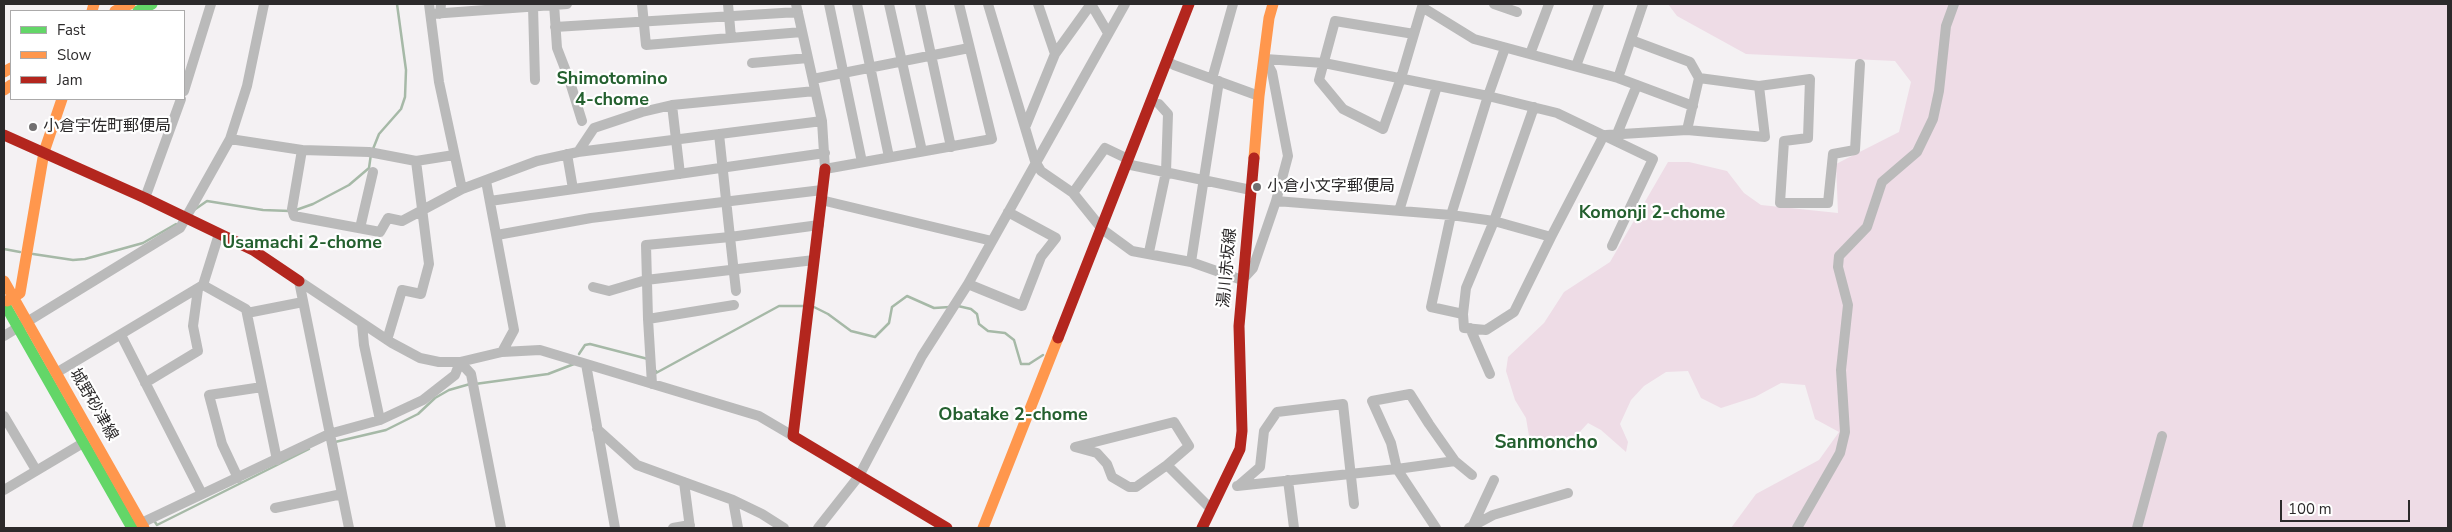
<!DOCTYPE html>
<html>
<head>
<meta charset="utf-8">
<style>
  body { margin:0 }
  #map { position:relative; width:2452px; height:532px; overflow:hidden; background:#f4f1f3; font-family:"Nunito Sans",sans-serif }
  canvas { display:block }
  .frame { position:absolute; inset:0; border:5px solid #2c2a2b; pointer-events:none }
  .legend { position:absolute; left:10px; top:10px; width:175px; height:90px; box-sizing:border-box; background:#fff; border:1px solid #abaaaa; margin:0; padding:6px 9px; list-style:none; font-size:15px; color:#2c2a2b }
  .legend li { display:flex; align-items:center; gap:10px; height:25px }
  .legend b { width:25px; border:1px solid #abaaaa }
  .scale { position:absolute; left:2280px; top:500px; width:130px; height:22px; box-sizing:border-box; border:2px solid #2c2a2b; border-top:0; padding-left:6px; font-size:15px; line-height:18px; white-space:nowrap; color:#2c2a2b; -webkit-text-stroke:4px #fff; paint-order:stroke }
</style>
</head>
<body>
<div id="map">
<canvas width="2452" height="532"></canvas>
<div class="frame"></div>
<ul class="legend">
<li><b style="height:6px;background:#63d668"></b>Fast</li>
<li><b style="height:6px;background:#ff974d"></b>Slow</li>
<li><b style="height:6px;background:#b3261e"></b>Jam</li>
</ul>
<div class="scale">100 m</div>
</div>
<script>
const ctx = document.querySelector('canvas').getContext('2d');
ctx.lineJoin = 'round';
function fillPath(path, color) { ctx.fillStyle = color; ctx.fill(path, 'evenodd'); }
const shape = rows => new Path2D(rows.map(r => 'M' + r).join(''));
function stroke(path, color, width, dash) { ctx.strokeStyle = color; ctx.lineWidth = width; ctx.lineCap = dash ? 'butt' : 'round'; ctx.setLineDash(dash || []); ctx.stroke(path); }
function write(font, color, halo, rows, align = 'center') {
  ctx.font = font + ' "Nunito Sans","Noto Sans JP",sans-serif'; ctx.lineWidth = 4.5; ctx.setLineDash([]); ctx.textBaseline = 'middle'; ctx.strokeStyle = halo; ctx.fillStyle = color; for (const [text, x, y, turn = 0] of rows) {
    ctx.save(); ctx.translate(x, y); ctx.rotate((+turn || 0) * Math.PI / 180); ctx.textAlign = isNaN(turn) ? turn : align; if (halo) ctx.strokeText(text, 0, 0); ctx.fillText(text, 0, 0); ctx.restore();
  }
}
fillPath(shape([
  [1668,4,2448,4,2448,528,1731,528,1756,494,1819,460,1839,432,1815,419,1805,385,1781,383,1755,397,1721,408,1701,398,1688,371,1666,372,1644,386,1631,400,1620,424,1628,442,1626,452,1601,430,1588,423,1575,437,1555,449,1531,448,1526,418,1515,400,1506,371,1508,357,1544,323,1564,292,1610,262,1668,162,1689,162,1727,171,1744,193,1761,205,1838,213,1836,164,1899,132,1911,82,1895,61,1746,54,1677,16]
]), '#eedce6');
stroke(shape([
  [373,149,379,134,401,109,405,97,406,70,397,4],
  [194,210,207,201,263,210,290,211],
  [296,210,313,204,349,185,369,168,371,154],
  [4,249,20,252],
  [33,254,73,260,85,259,143,243,176,224],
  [958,306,971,309,977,314,979,324,988,331,1005,333,1014,340,1021,364,1029,364,1043,355],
  [814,307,828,314,851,331,875,337,889,323,892,307,907,296,934,308,950,307],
  [579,354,585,345,590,344,648,359],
  [656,371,656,373,779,306,804,306],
  [475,384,548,374,574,364],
  [335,442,386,430,418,414,435,398,449,390,470,384],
  [155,522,157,525,309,449]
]), '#a6b9a7', 2.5);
stroke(shape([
  [429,4,439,82,462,189],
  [554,4,557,48,569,79,582,121],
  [642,4,646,45,802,32],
  [728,4,731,38],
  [796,4,822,121,825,169,992,139,959,4],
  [829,4,862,162],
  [857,4,889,157],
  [889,4,922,151],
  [920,4,951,147],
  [988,4,1035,161,1041,171,1073,193,1102,229,1132,251,1191,262,1242,280,1253,268,1276,201,1451,215,1494,221,1551,237,1604,135],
  [1038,4,1055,54],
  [1091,4,1108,33],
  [1494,4,1517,12],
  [533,6,535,80],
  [431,14,567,4],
  [440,14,441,4],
  [555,27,798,12],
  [1414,34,1335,21,1319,80,1343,109,1383,129,1401,78,1422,7,1474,39,1618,78,1693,106],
  [1631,40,1690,62,1699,78],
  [1505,48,1488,96,1451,215,1431,307,1463,314,1466,288,1494,221,1534,107],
  [1530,54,1549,4],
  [1265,59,1324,63,1488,96,1557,113,1653,159,1612,246],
  [1265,59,1272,72,1288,156,1276,201],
  [1167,61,1174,65,1259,96],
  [752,63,808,58],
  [1576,66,1599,4],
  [1618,78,1643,4],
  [813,79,969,48],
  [1212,79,1233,4],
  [184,91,211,4],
  [672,105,680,174],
  [1026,125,1055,54,1091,4],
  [1687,130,1699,78,1759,86,1810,79,1808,138,1784,141,1780,203,1828,203,1833,154,1855,150,1860,64],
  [1617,134,1637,85],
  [1606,135,1687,130,1765,137,1759,86],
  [230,139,302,150,369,152,416,161,454,155],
  [302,150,292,209,294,216,380,232,388,218,402,221,462,189,537,161,578,152,822,121],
  [578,152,594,128,642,112,672,105,815,91],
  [567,154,573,189],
  [1126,164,1251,190],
  [486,181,514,330,502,352],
  [1073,193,1105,148,1128,159],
  [145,198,181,99],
  [821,200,992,241],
  [490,201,825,153],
  [1399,211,1437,86],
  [360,228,373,172],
  [497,235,591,218,822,190],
  [1149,252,1166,172,1168,114,1159,104],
  [1191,262,1219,81],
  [299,281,392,343,420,358,439,362,460,362,502,352,540,350,759,416,793,436],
  [299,281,349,528],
  [968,284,1022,306,1041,257,1056,238,1008,212],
  [203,285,246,309,277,460],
  [593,287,609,291,646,280,814,260],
  [736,291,730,237,819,225],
  [247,313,303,302],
  [1463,314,1464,328,1486,330,1514,312,1551,237],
  [648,319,734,305],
  [362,324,364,345,380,420],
  [1470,328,1490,374],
  [121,335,202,494],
  [4,336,180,228,230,139,247,86,264,4],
  [387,340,402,290,421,294,429,264,416,161],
  [460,362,471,374,501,528],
  [586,364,615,528],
  [56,373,203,285,219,234],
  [145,383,198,351,193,326,198,289],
  [652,384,648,319,646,245,730,237,719,134],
  [1410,394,1429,424,1455,461,1397,469,1391,443,1372,401,1410,394],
  [4,416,36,470],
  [597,429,637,465,733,500,762,514,784,528],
  [1455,461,1472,475],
  [1167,465,1136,487,1129,487,1112,477,1107,464,1097,453,1075,447,1174,422,1189,446,1167,465,1211,509],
  [238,478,222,444,209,395,262,387],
  [1288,480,1294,528],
  [684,482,690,528],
  [1237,486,1397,469,1436,528],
  [1238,486,1260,467,1264,431,1277,412,1343,404,1354,504],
  [4,490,83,443],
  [733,500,738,528],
  [275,508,342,494],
  [1473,525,1494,480],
  [135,526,329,434,380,420,423,400,455,375,460,362],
  [673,528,690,525],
  [818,528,859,476,922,356,968,284,1125,4],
  [1469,528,1493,515,1568,493],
  [1797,528,1840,453,1845,432,1841,370,1848,305,1838,267,1839,256,1867,227,1882,182,1917,152,1933,119,1939,91,1946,26,1954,4],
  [2137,528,2162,436]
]), '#bababa', 10);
stroke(shape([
  [138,11,152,4],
  [4,303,132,528]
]), '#63d668', 11);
stroke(shape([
  [92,11,94,4],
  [115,11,130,4],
  [4,72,11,68],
  [4,90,11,85],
  [1254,158,1259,96,1269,18,1273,4],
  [4,281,144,528],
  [7,301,20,293,44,152,62,99],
  [983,528,1058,338]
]), '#ff974d', 11);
stroke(shape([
  [4,135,145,198,253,250,299,281],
  [825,169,793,436,947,528],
  [1058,338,1189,4],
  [1202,528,1240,449,1242,431,1239,326,1254,158]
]), '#b3261e', 11);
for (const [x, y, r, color] of [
  [33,127,5,"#727071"],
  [1257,187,5,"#727071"]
]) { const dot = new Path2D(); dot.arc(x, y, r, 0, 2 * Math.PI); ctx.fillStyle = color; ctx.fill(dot); stroke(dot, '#fff', 2); }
write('16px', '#2c2a2b', '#fff', [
  ["小倉宇佐町郵便局",43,127],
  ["小倉小文字郵便局",1267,187]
], 'left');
write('16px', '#2c2a2b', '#fff', [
  ["湯川赤坂線",1228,268,-85],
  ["城野砂津線",93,405,60]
]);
write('bold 18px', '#24602f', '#fff', [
  ["Shimotomino",612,80],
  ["4-chome",612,101],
  ["Komonji 2-chome",1652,214],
  ["Usamachi 2-chome",302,244],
  ["Obatake 2-chome",1013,416]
]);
write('bold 19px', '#24602f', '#fff', [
  ["Sanmoncho",1546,443]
]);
</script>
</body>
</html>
